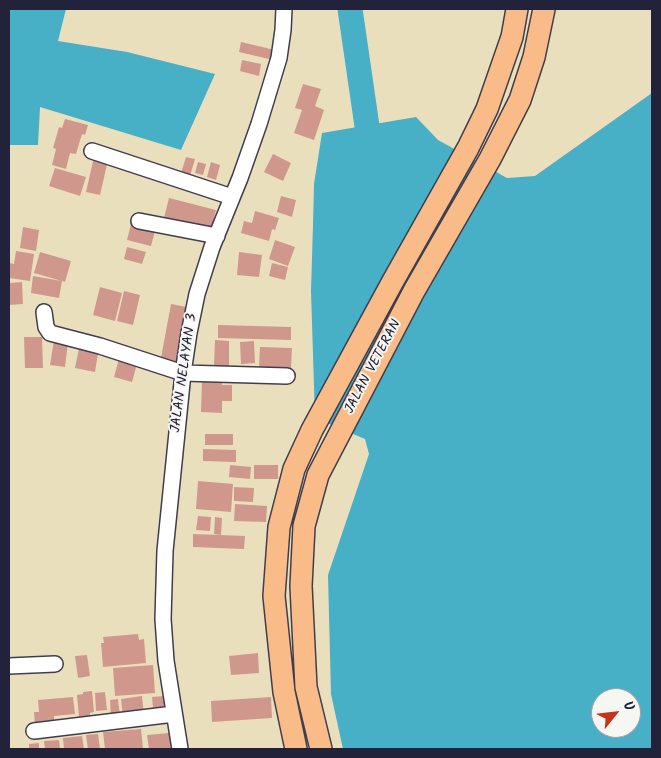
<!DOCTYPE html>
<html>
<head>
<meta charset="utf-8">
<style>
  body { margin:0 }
  #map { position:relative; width:661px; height:758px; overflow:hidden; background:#eadfbc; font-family:Kalam,sans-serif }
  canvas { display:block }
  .frame { position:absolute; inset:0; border:10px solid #22223b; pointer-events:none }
  .north { position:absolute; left:591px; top:688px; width:50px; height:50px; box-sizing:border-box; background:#f6f6f2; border:1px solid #a1a1a9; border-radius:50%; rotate:61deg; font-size:14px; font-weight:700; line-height:20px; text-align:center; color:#22223b }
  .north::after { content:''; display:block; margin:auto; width:18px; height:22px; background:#c8321e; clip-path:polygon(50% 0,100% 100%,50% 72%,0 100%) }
</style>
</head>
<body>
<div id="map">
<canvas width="661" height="758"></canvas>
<div class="frame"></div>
<div class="north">U</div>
</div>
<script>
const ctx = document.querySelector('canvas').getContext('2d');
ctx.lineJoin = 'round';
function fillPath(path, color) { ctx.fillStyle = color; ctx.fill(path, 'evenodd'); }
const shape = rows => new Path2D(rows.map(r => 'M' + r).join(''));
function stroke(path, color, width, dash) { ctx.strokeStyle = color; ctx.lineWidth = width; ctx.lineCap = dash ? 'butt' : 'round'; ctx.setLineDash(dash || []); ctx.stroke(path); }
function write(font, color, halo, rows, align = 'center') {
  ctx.font = font + ' Kalam,sans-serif'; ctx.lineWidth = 4; ctx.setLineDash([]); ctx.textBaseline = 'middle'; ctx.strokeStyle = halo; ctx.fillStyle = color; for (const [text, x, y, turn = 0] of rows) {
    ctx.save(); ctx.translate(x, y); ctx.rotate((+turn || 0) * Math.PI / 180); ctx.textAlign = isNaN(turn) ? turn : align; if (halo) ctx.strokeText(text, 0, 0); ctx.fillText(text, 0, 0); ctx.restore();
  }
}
fillPath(shape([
  [9,9,66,9,58,41,127,52,215,74,181,150,40,107,38,145,9,145],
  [652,93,652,749,343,749,331,694,328,575,369,454,365,439,315,418,311,291,313,225,314,184,322,133,416,117,438,140,507,178,535,176],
  [601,698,631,698,631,728,601,728]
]), '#47afc6');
stroke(shape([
  [350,9,367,126]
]), '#47afc6', 25);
fillPath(shape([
  [241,42,275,50,273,60,239,52],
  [242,60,261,64,259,76,240,71],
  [303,84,321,89,315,106,324,110,314,140,294,133,302,110,295,108],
  [65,119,88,125,85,135,82,134,76,154,70,153,66,169,52,165,56,149,53,148,59,127,62,128],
  [273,154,291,163,283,181,264,172],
  [94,157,108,160,100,195,86,192],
  [186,157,195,159,190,176,181,173],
  [198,162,206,164,203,175,195,173],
  [211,162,220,165,216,180,207,177],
  [55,168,86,177,80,196,49,186],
  [281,196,296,200,292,217,277,212],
  [169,198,216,210,210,234,163,222],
  [255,211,279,218,275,230,272,229,269,241,241,233,244,221,252,223],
  [131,224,155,231,151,246,127,240],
  [23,227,39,230,36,251,20,248],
  [275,240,295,247,288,266,269,259],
  [127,247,146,252,142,264,124,259],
  [16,251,34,254,30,281,9,278,10,263,14,264],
  [40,252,71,261,65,282,62,281,59,298,31,293,33,276,62,281,34,273],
  [239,252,262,255,259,277,237,275],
  [272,263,288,267,285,280,269,276],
  [22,282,23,304,9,305,9,283],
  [100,287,122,293,115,321,93,315],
  [124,291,140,295,133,325,117,321],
  [171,304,192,308,182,363,161,358],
  [218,325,291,327,291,340,218,338],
  [24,337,42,337,43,368,25,368],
  [54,340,68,342,65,367,50,365],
  [215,340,229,341,229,366,214,366],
  [254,341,255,363,241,364,240,342],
  [80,343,99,347,95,372,75,368],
  [260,347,292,348,291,368,259,367],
  [120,355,138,360,132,382,114,377],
  [202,380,222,380,222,385,232,385,232,401,222,401,222,413,201,412],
  [205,434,233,434,233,445,205,445],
  [203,449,236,450,236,462,203,461],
  [230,465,251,467,250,479,229,477],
  [254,465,278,465,278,479,254,479],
  [198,481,233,484,231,512,196,509],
  [234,487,254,488,253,502,234,501],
  [235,504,267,506,266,522,234,521],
  [198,516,211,517,210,531,196,530],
  [215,517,222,518,221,535,214,534],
  [193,534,245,536,244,549,193,547],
  [138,634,139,640,144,639,146,663,103,667,101,643,104,643,103,637],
  [258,653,259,673,231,675,229,656],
  [87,655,90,676,78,678,75,656],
  [153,665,155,693,115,696,113,668],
  [92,691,94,712,90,713,90,717,79,717,77,695,83,694,83,692],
  [105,692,107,710,96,711,95,693],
  [142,696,144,716,123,717,121,699],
  [164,696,165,707,153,708,152,697],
  [73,697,75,714,54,716,54,723,35,724,34,712,39,712,38,700],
  [271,697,272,718,212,722,211,701],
  [118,699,120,716,111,717,110,700],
  [141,729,143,749,105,749,103,732],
  [169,733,171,749,149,749,147,735],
  [98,734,100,749,88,749,86,735],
  [82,736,84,749,64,749,63,738],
  [59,740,60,749,45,749,44,741],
  [39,743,39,749,29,749,29,744]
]), '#d0988c');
const minor = shape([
  [92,151,232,197],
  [139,221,217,236],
  [44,312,46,327,50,333,100,346,183,373,287,376],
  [9,666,55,664],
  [34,731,174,714],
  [180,749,166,661,163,619,165,551,183,373,189,333,197,294,212,247,240,178,259,124,279,58,283,30,284,9]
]);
const highway = shape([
  [296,749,284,692,274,596,279,527,294,469,312,430,393,281,468,148,487,109,512,37,517,9],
  [321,749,306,687,301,586,304,526,318,475,414,291,490,159,520,100,534,57,544,9]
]);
stroke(minor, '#403e4e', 18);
stroke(highway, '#403e4e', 24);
stroke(minor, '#fff', 15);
stroke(highway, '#f9bc89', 21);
write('14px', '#22223b', '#f6f6f2', [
  ["JALAN VETERAN",374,367,-62],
  ["JALAN NELAYAN 3",185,373,-82]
]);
</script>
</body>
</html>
